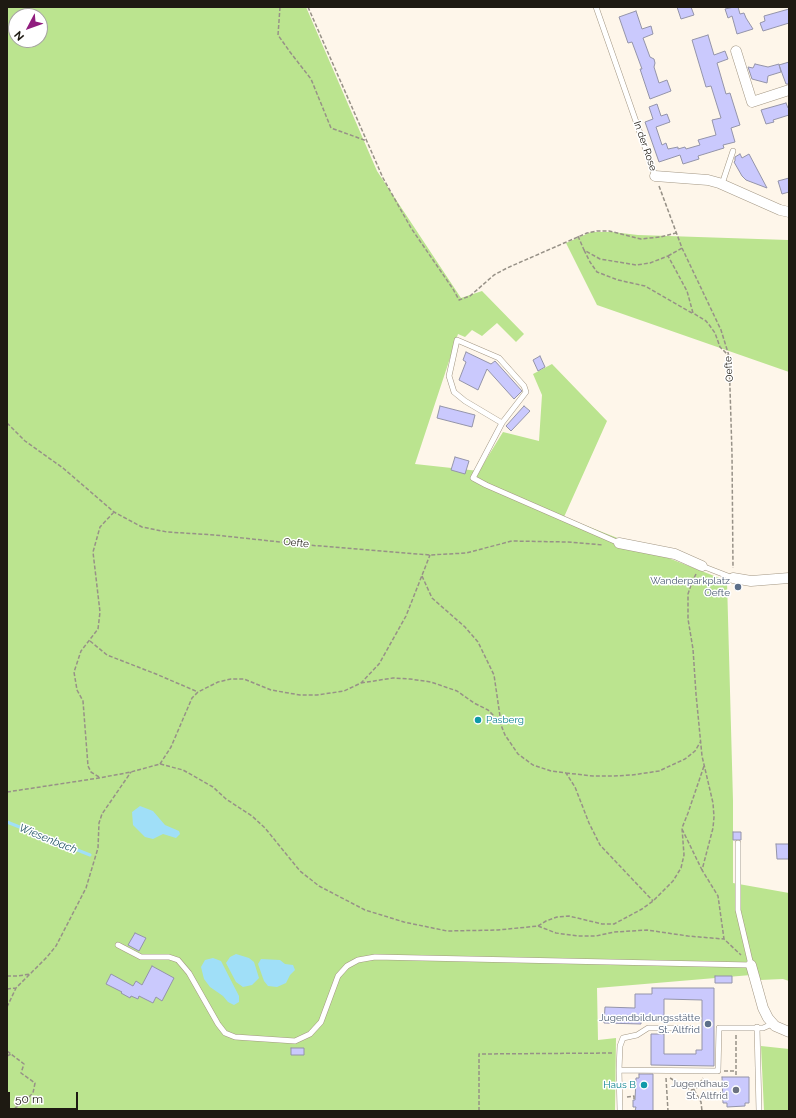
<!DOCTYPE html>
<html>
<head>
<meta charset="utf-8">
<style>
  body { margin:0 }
  #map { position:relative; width:796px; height:1118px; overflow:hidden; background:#fef6ea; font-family:Raleway,sans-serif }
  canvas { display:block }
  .frame { position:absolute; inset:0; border:8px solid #1e1a12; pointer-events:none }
  .north { position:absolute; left:8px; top:8px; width:40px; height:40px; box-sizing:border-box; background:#fff; border:1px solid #a5a3a0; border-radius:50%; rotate:229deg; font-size:11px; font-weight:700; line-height:16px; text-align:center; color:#1e1a12 }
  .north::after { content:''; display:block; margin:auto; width:14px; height:18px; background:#901d7e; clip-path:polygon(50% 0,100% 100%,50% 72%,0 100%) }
  .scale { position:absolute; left:8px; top:1092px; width:70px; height:18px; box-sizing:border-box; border:2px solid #1e1a12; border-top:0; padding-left:5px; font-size:12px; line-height:14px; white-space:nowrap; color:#1e1a12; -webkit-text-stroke:3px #fff; paint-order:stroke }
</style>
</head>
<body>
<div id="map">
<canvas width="796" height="1118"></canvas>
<div class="frame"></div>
<div class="north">N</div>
<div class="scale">50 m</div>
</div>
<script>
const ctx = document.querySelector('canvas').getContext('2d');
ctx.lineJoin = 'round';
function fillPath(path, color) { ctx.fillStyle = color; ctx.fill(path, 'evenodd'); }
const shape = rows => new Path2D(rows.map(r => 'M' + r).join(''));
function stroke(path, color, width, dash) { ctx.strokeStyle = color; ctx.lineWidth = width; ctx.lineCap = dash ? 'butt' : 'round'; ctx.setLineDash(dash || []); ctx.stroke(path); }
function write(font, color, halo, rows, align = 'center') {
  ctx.font = font + ' Raleway,sans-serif'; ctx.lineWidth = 3; ctx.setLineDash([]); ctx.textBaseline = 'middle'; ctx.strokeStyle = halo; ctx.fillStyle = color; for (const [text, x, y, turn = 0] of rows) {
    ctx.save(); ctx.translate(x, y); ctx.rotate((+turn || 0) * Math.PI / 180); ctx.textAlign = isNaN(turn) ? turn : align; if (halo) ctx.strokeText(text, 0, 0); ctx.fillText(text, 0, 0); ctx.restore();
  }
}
fillPath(shape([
  [7,7,306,7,377,171,461,298,482,291,524,334,516,342,497,323,482,336,472,330,465,337,458,334,415,464,479,471,503,432,539,441,542,395,533,374,552,364,607,421,564,517,727,581,733,801,733,883,789,893,789,981,783,979,760,980,751,975,597,988,598,1040,616,1038,615,1111,7,1111],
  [16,16,40,16,40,40,16,40],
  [591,232,612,232,638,235,788,240,789,372,597,305,566,243],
  [761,1046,789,1049,789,1111,764,1111]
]), '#bbe48f');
fillPath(shape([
  [140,806,153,811,165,825,179,831,180,834,176,838,163,834,153,839,145,837,133,825,132,812],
  [236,954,249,958,254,962,259,978,252,985,243,987,236,982,226,963,230,957],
  [213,958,221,961,239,996,239,1002,234,1005,228,1002,223,996,210,987,204,979,201,967,205,960],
  [261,959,280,960,285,964,293,965,295,970,290,975,286,983,277,987,268,986,264,981,258,964]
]), '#a0dff8');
stroke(shape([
  [7,822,90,855]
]), '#a0dff8', 3);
const building = shape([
  [677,7,691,7,694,15,681,19,677,7],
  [734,7,738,7,740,14,744,13,746,18,753,29,737,34,732,16,728,18,725,9,734,7],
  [789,9,789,23,763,31,760,23,765,21,764,16,789,9],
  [636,11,642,29,651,26,653,34,643,38,650,57,654,59,655,63,654,67,659,83,667,80,671,91,650,99,640,69,642,69,632,42,628,43,619,17,636,11],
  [708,35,714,55,725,51,728,59,717,63,726,94,730,93,740,125,731,128,735,142,723,145,724,148,698,156,699,159,683,164,680,155,659,162,645,122,653,119,649,107,657,104,661,116,667,114,670,122,656,127,662,145,666,143,668,149,678,147,678,149,685,147,686,149,700,145,698,140,716,135,712,120,721,118,711,86,706,87,692,40,708,35],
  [789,62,789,84,786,84,779,65,789,62],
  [755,64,768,67,779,64,781,72,768,76,767,83,752,79,748,67,753,68,755,64],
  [786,103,788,108,789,107,789,115,773,120,774,122,766,124,761,110,786,103],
  [740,154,742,158,749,154,767,188,746,180,742,176,734,162,735,161,735,157,740,154],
  [789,178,789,192,782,194,778,181,789,178],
  [466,352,491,364,495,361,522,391,514,399,487,369,478,390,459,380,466,362,463,360,466,352],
  [540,356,545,367,538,371,533,360,540,356],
  [440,406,475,415,472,427,437,418,440,406],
  [524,406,530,411,511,431,506,426,524,406],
  [455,457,469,461,465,474,451,470,455,457],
  [733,832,741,832,741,840,733,840,733,832],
  [776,844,789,844,789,859,777,859,776,844],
  [135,933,146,938,139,951,128,945,135,933],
  [152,966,174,978,162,1001,156,997,153,1003,139,996,138,999,131,996,130,998,121,993,122,992,106,984,111,974,133,986,136,981,142,985,152,966],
  [715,976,732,976,732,983,715,983,715,976],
  [652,988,714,988,714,1066,651,1065,651,1034,664,1034,664,1054,696,1054,696,1050,702,1050,702,1000,664,999,664,1019,641,1019,641,1024,604,1023,605,1007,635,1008,635,994,652,994,652,988],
  [291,1048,304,1048,304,1055,291,1055,291,1048],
  [639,1074,653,1074,653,1111,635,1111,636,1107,633,1107,633,1100,635,1100,636,1078,639,1078,639,1074],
  [722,1077,749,1077,749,1103,745,1103,745,1106,727,1107,727,1103,723,1103,722,1077]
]);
fillPath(building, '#cac9fd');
stroke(building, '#9494a9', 1);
const service = shape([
  [596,7,655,176],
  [722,184,733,151],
  [502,423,465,401,454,392,449,376,457,340,499,358,524,386,526,392,502,423,473,478,486,485,619,543],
  [702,566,733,578],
  [118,945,141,957,169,957,178,960,189,973,218,1024,225,1033,235,1037,295,1041,310,1034,321,1022,338,976,347,966,358,960,375,957,751,965,738,910,738,843],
  [757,1027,759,1111],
  [619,1070,620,1046,623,1038,637,1035,648,1028,689,1028],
  [620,1111,619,1070,718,1071,719,1028,763,1028,772,1024]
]);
const minor = shape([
  [736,51,752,102,789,90],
  [655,176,708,180,719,183,780,210,789,212],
  [619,543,675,554,702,566],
  [733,578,751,581,789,578],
  [751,965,763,1008,768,1018,775,1026,789,1032]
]);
stroke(service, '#a39784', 6);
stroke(minor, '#a39784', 11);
stroke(shape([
  [280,7,278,35,290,52,311,79,331,128,367,141],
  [308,7,383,178,411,228,453,289,459,300,470,296,494,275,507,268,587,233,597,231,609,231,641,239,660,237,676,233],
  [659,186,682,248,721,330,729,356,732,454,733,568],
  [578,236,584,250,600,259,636,265,650,263,668,256,687,291,693,313,706,321,710,326,715,333,720,347,729,356],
  [584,250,590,262,597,272,618,280,645,286,692,313],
  [668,256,682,248],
  [7,423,25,441,63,468,114,512,142,527,167,532,215,535,308,545,430,555,466,553,512,541,568,542,603,545],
  [696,574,692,582,688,594,688,619,693,649,696,694,702,756,713,803,714,817,713,828,702,870,718,896,724,939,741,955],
  [422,576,432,598,465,627,478,642,494,675,501,723],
  [90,641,107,655,156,674,198,692],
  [361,683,393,678,410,679,431,682,457,691,474,703,488,710,496,718,501,725,505,735,518,754,533,765,551,771,566,773,575,787,589,823,600,845,653,901],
  [160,764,171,747,192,698,198,692,218,682,231,679,244,679,271,690,300,695,317,695,344,691,361,683,379,664,406,616,430,555],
  [566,773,593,776,613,776,632,775,659,771,685,759,695,751,701,741],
  [99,777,91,772,88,766,83,701,77,690,74,672,81,651,98,629,100,612,93,552,100,527,114,512],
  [7,792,99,778,131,772,160,764,183,770,213,787,226,799,252,816,265,828,300,871,319,886,365,910,404,922,447,931,498,930,538,926,556,933,578,936,596,936,614,932,647,930,688,936,724,939],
  [682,829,702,870],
  [538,926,546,921,557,917,569,916,602,924,614,924,642,909,653,901,673,881,681,868,684,855,682,828,688,813,704,766],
  [7,976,18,976,30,974],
  [7,989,16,988],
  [7,1007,16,988,47,957,56,946,86,888,98,848,99,823,102,814,131,772],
  [695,1028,701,1028],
  [7,1051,24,1064,21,1073,35,1083,33,1093,25,1101,11,1111],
  [7,1056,11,1054],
  [724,1071,736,1071],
  [736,1075,736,1035],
  [666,1078,668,1111],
  [670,1078,691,1090,696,1089,703,1078],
  [694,1090,701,1102,702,1111],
  [627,1097,634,1096,634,1100],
  [479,1111,479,1054,613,1053]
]), '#979187', 1.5, [4, 2]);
stroke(service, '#fff', 5);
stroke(minor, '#fff', 10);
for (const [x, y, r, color] of [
  [738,587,4,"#5c6f8a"],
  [478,720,4,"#0f9aa8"],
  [708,1024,4,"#5c6f8a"],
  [644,1085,4,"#0f9aa8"],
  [736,1090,4,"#6b7280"]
]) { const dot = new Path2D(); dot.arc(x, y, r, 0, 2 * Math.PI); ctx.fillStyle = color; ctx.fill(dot); stroke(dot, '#fff', 1.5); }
write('10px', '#1e1a12', '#fff', [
  ["In der Rose",645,146,71],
  ["Oefte",729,369,-94],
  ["Oefte",296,543,6]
]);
write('10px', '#4e5e75', '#fff', [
  ["Wanderparkplatz",730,581],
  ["Oefte",730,593],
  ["Jugendbildungsstätte",700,1018],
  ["St. Altfrid",700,1030]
], 'right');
write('10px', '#0d838f', '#fff', [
  ["Pasberg",486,720],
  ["Haus B",636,1085,"right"]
], 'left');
write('10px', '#5b616d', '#fff', [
  ["Jugendhaus",728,1084],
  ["St. Altfrid",728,1096]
], 'right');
write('italic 11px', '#28596b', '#fff', [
  ["Wiesenbach",48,839,22]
]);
</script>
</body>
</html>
